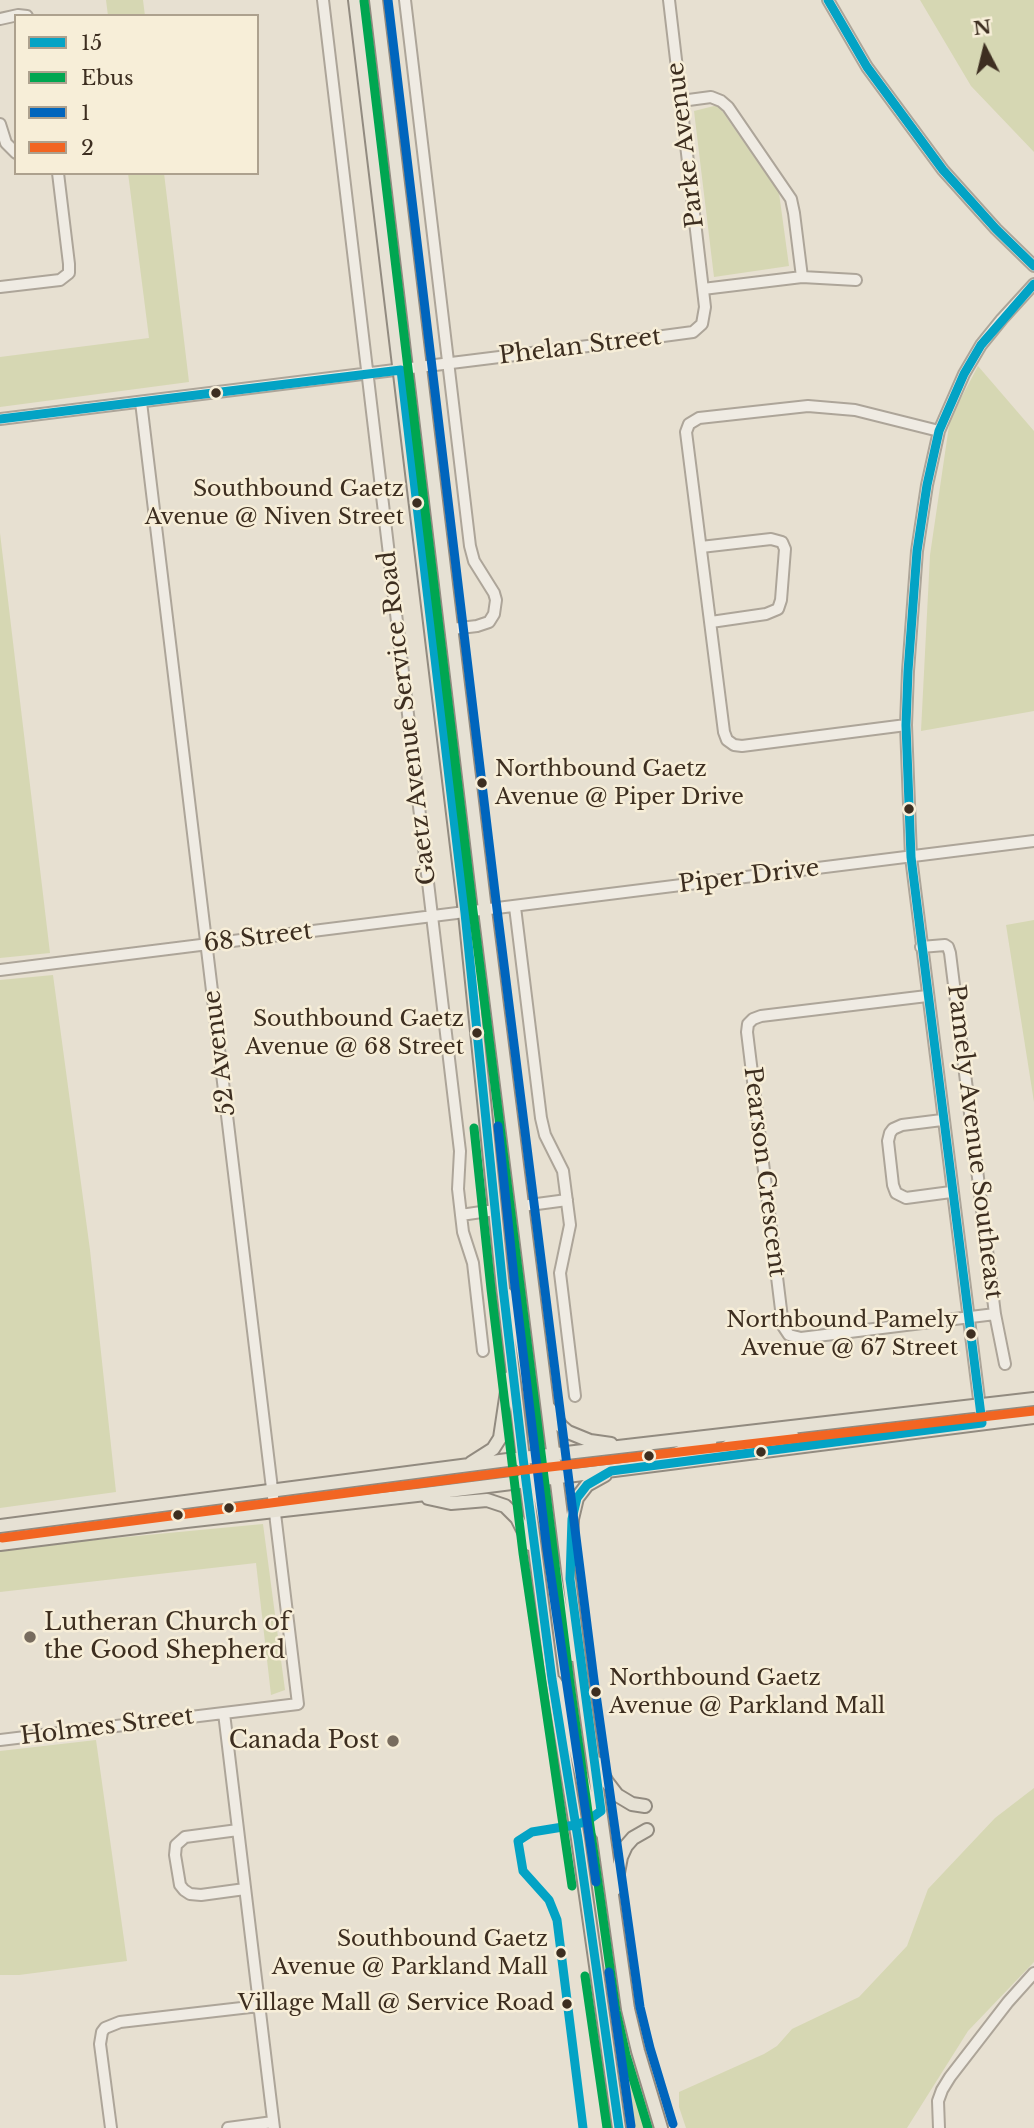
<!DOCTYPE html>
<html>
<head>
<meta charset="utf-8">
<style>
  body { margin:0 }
  #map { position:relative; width:1034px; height:2128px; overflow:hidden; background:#e7e0d1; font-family:"Libre Baskerville",serif }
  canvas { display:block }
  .legend { position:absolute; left:14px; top:14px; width:245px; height:161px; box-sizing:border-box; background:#f7eed8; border:2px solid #ada18e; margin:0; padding:9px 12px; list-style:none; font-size:21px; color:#3d2e20 }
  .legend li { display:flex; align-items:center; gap:14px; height:35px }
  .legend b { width:35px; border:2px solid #ada18e }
  .north { position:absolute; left:950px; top:14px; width:70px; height:70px; -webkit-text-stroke:5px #f7eed8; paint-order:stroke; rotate:353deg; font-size:19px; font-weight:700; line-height:28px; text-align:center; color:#3d2e20 }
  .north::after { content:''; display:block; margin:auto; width:24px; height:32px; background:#3d2e20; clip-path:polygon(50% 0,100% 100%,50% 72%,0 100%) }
</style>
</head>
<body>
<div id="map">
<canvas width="1034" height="2128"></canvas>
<ul class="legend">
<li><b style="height:9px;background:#03a3c5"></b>15</li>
<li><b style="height:9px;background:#00a651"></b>Ebus</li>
<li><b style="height:9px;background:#0065bd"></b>1</li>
<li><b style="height:9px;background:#f26522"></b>2</li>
</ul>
<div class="north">N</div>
</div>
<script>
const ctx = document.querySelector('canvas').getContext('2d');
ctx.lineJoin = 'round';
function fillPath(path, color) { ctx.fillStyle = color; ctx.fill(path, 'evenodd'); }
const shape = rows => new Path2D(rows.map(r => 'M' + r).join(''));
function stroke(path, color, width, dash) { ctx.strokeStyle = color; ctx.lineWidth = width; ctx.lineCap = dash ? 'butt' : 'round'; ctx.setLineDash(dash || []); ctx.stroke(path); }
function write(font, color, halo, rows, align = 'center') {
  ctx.font = font + ' "Libre Baskerville",serif'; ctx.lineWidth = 5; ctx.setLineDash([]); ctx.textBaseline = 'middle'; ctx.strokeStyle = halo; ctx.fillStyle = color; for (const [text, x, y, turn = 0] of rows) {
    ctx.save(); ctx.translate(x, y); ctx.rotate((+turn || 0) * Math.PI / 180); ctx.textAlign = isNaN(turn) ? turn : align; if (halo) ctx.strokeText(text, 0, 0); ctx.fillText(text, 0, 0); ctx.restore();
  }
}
fillPath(shape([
  [106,0,143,0,145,16,108,16],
  [920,0,1034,0,1034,152,971,86],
  [718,105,779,193,789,266,714,277,694,111],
  [128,173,164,173,189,382,0,407,0,357,149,338],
  [978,366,1034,431,1034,711,921,731,930,555,950,419],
  [0,533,50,953,0,958],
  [1034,920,1034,1102,1006,925],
  [53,975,90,1250,116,1492,0,1508,0,980],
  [263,1524,285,1690,271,1695,256,1563,0,1592,0,1549],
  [96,1740,127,1961,19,1975,0,1975,0,1751],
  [1034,1788,1034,1962,968,2031,907,2128,686,2128,679,2107,679,2092,764,2054,777,2046,792,2029,859,1997,907,1946,928,1889,995,1818],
  [631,2053,657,2128,632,2128,622,2054]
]), '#d6d7b3');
const minor = shape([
  [323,0,460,1151,458,1189,461,1215,463,1232,473,1263,483,1351],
  [405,0,470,546,474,561,494,593,496,600,494,614,489,622,477,626,452,629],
  [828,0,867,67,943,170,996,229,1034,266],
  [0,19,18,15,27,16],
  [681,101,711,97,721,101,728,107,791,199,794,213,802,277],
  [0,124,6,143,16,153],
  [0,287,60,280,69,273,69,264,58,173],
  [703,289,802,277,856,280],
  [0,419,596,345,693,332,702,324,705,307,669,0],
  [701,547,771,539,782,542,785,549,781,600,778,609,766,614,711,622],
  [906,725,742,746,734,745,727,740,724,732,686,432,689,424,699,418,808,406,855,410,939,431],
  [515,907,541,1118,545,1135,563,1171,570,1225,560,1273,575,1396],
  [921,947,945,945,948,947,950,953,995,1314,1005,1364],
  [0,970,1034,841],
  [927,996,761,1016,753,1019,748,1024,747,1032,783,1326,789,1335,801,1338,995,1314],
  [942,1120,902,1125,893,1129,890,1133,888,1141,893,1185,896,1193,906,1198,951,1192],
  [522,1206,567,1200],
  [461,1215,495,1210],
  [982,1423,911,857,906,725,908,671,917,551,927,485,939,431,964,374,981,345,1002,319,1034,284],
  [224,1713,274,2128],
  [0,1740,298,1704,141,402],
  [238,1830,185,1837,176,1845,175,1855,180,1885,184,1890,190,1894,201,1895,245,1889],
  [111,2128,100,2044,102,2032,105,2028,120,2022,259,2006],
  [228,2128,273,2122],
  [939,2128,938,2101,942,2090,950,2077,1008,2002,1034,1973]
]);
const major = shape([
  [355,0,465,913,503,1288,523,1458,552,1679,578,1839,619,2128],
  [376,0,485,910,582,1682,628,2009,638,2051,661,2128],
  [506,1294,517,1313,540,1457,547,1469,556,1478],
  [549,1408,561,1426,568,1432,590,1441,611,1444],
  [718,1457,720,1451,732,1444,792,1435],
  [658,1461,680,1452,705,1447,710,1443,711,1437],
  [471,1463,493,1449,500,1438,509,1378],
  [534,1475,537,1480,554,1569,563,1623,573,1655],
  [428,1498,451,1503,487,1500,505,1506,517,1518,530,1544],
  [0,1526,523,1458,1034,1399],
  [0,1544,186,1521,417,1495,1034,1417],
  [571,1544,572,1519,577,1498,587,1485,605,1475],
  [555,1682,563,1694,590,1813,602,1833],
  [597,1763,607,1782,617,1795,632,1804,645,1806],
  [615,1889,621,1857,626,1846,633,1838,647,1830]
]);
stroke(minor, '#ada599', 14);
stroke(major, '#928b80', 16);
stroke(minor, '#efebe3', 10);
stroke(major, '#e6e1d4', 12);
stroke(shape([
  [828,0,867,67,943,170,996,229,1034,266],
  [0,419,401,370,465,913,503,1288,523,1458,552,1679,578,1839,619,2128],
  [583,2128,557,1920,549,1900,523,1871,518,1841,532,1832,575,1825,587,1821,601,1811,570,1579,572,1519,577,1498,587,1485,611,1471,982,1423,911,857,906,725,908,671,917,551,927,485,939,431,964,374,981,345,1034,284]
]), '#03a3c5', 9);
stroke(shape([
  [364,1,473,911,570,1684,616,2011,626,2055,648,2128],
  [474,1128,491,1289,523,1553,572,1886],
  [585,1976,607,2128]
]), '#00a651', 9);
stroke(shape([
  [388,0,497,909,594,1680,640,2007,650,2048,673,2124],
  [498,1126,515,1287,547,1550,596,1882],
  [609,1972,631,2126]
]), '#0065bd', 9);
stroke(shape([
  [2,1538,524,1470,1034,1411]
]), '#f26522', 9);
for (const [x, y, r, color] of [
  [216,393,6,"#3d2e20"],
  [417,503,6,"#3d2e20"],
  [482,783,6,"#3d2e20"],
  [909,809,6,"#3d2e20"],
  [477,1033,6,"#3d2e20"],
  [971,1334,6,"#3d2e20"],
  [761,1452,6,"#3d2e20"],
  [649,1456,6,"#3d2e20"],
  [229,1508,6,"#3d2e20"],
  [178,1515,6,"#3d2e20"],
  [30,1637,7,"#786c5e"],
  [596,1692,6,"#3d2e20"],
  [393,1741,7,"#786c5e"],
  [561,1953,6,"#3d2e20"],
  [567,2004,6,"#3d2e20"]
]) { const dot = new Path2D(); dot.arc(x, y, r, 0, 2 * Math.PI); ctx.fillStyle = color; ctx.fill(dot); stroke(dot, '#f7eed8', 2.5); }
write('22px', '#3d2e20', '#f7eed8', [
  ["Southbound Gaetz",404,490],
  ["Avenue @ Niven Street",404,518],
  ["Northbound Gaetz",495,770,"left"],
  ["Avenue @ Piper Drive",495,798,"left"],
  ["Southbound Gaetz",464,1020],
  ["Avenue @ 68 Street",464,1048],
  ["Northbound Pamely",958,1321],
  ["Avenue @ 67 Street",958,1349],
  ["Northbound Gaetz",609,1679,"left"],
  ["Avenue @ Parkland Mall",609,1707,"left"],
  ["Southbound Gaetz",548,1940],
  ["Avenue @ Parkland Mall",548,1968],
  ["Village Mall @ Service Road",554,2004]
], 'right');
write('24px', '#3d2e20', '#f7eed8', [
  ["Parke Avenue",686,145,-97],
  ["Phelan Street",580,347,-7],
  ["Gaetz Avenue Service Road",408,718,-97],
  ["Piper Drive",749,877,-7],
  ["68 Street",258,938,-7],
  ["52 Avenue",220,1053,-97],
  ["Pamely Avenue Southeast",974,1142,83],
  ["Pearson Crescent",764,1172,83],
  ["Holmes Street",107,1727,-7]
]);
write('24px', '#3d2e20', '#f7eed8', [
  ["Lutheran Church of",44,1623],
  ["the Good Shepherd",44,1651],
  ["Canada Post",379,1741,"right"]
], 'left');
</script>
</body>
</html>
